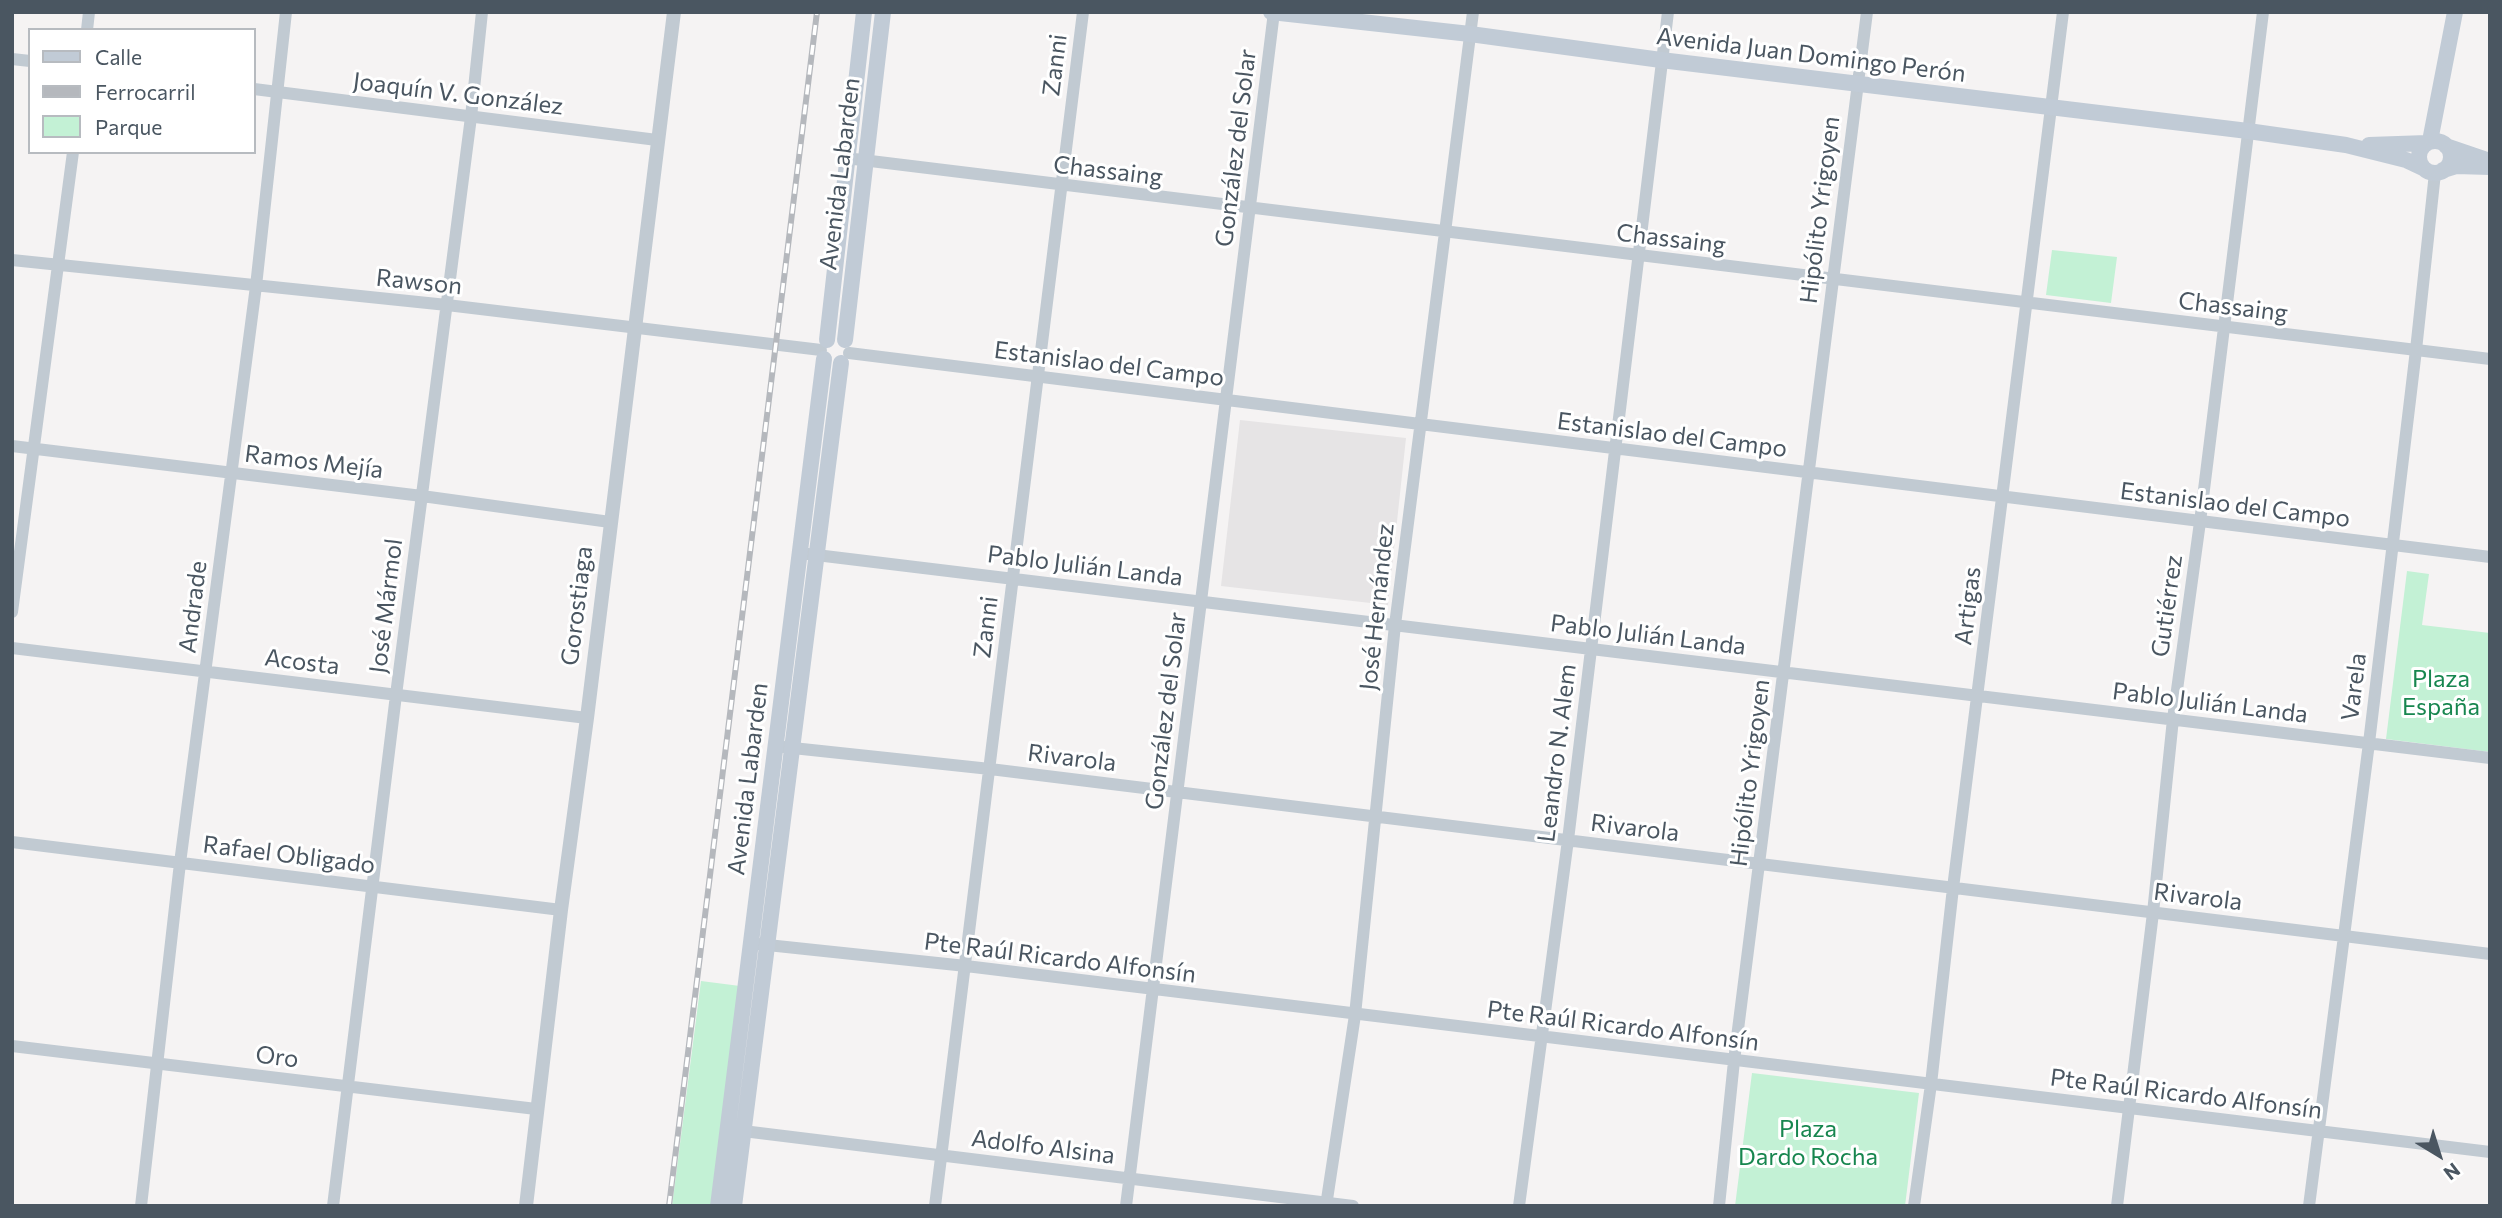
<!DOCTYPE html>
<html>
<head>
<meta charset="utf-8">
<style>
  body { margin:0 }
  #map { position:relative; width:2502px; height:1218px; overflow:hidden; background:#f5f3f3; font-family:Commissioner,sans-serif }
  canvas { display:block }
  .frame { position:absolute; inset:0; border:14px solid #4a5661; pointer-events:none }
  .legend { position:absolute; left:28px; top:28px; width:228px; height:126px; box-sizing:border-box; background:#fff; border:2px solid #b7bbc0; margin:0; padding:9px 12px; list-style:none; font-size:21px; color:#4a5661 }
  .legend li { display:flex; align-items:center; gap:14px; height:35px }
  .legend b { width:35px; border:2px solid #b7bbc0 }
  .north { position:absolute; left:2404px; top:1120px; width:70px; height:70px; -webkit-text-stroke:5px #fff; paint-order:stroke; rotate:142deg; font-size:19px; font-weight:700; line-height:28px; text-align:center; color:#4a5661 }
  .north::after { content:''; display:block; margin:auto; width:24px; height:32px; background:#4a5661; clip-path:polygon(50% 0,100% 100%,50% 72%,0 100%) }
</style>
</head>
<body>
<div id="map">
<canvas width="2502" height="1218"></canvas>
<div class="frame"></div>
<ul class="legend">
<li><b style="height:9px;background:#c1cbd6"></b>Calle</li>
<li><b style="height:9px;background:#b5b8bd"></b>Ferrocarril</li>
<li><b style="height:19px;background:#c3f1d5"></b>Parque</li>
</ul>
<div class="north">N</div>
</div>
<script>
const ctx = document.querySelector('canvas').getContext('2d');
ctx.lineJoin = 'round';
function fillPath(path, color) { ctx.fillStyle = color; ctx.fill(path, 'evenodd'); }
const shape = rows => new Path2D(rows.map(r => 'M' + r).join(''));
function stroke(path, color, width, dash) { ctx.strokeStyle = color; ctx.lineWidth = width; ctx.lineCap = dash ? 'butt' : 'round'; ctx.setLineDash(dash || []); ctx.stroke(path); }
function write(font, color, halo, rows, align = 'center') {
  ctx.font = font + ' Commissioner,sans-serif'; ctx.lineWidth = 6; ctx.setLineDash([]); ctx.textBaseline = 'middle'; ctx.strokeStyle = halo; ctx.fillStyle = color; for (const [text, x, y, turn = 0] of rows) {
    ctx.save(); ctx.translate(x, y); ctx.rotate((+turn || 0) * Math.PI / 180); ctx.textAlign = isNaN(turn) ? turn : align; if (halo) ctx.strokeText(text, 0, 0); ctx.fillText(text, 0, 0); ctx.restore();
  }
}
fillPath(shape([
  [1240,420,1406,438,1388,605,1221,586]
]), '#e6e4e5');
fillPath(shape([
  [2052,250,2117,257,2111,303,2046,295],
  [2407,571,2429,574,2422,625,2490,633,2490,752,2386,739],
  [701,981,740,986,711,1206,672,1206],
  [1752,1073,1919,1093,1905,1206,1735,1206]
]), '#c3f1d5');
stroke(shape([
  [87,30,89,12],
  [12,59,30,61],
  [254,89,657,140],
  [846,158,2490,359],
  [12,260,447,305,821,350],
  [849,353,2490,557],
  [12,446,422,496,610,522],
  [808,554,2490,758],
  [12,612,73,152],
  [12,648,587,718],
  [774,746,990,769,2490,954],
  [12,842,561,910],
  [758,944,966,966,2490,1152],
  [12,1046,536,1109],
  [735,1130,1353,1206],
  [141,1206,180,863,256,286,286,12],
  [333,1206,396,695,471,117,482,12],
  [935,1206,1083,12],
  [1126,1206,1274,12],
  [1326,1206,1355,1015,1395,625,1473,12],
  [1519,1206,1568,840,1668,12],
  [1719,1206,1734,1061,1867,12],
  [1914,1206,1931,1084,1953,888,2063,12],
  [2117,1206,2153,913,2173,719,2200,522,2263,12],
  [2309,1206,2369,743,2416,350,2435,173]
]), '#c1cad2', 12);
stroke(shape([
  [526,1206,561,910,587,718,674,12]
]), '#c1cad2', 14);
stroke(shape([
  [1271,12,1470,34,1661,60,2248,131,2346,145,2406,160,2423,168],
  [2430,141,2455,12],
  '2419 157a16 16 0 1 1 32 0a16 16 0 1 1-32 0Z',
  [2369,145,2427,143],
  [2446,146,2490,161],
  [2443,170,2456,166,2490,167],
  [827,340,864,12],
  [845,340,883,12],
  [718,1206,824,359],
  [734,1206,841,363]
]), '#c1cbd6', 16);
const rail = shape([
  [669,1206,817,12]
]);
stroke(rail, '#b5b8bd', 6);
stroke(rail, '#fff', 3.5, [10]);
write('24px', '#4a5661', '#fff', [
  ["Avenida Juan Domingo Perón",1811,55,7],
  ["Zanni",1055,65,-83],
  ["Joaquín V. González",458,94,7],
  ["González del Solar",1236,148,-83],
  ["Chassaing",1108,171,7],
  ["Avenida Labarden",840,174,-83],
  ["Hipólito Yrigoyen",1820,210,-83],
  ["Chassaing",1671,239,7],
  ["Rawson",419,282,6],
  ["Chassaing",2233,307,7],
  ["Estanislao del Campo",1109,364,7],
  ["Estanislao del Campo",1672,435,7],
  ["Ramos Mejía",314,462,7],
  ["Estanislao del Campo",2235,505,7],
  ["Pablo Julián Landa",1085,566,7],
  ["José Mármol",386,606,-83],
  ["Gorostiaga",577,606,-83],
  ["Artigas",1968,606,-83],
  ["Gutiérrez",2167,606,-82],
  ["Andrade",193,607,-83],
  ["José Hernández",1377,607,-84],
  ["Zanni",986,627,-83],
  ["Pablo Julián Landa",1648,635,7],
  ["Acosta",302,662,7],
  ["Varela",2354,687,-83],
  ["Pablo Julián Landa",2210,703,7],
  ["González del Solar",1166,711,-83],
  ["Leandro N. Alem",1557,753,-83],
  ["Rivarola",1072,758,7],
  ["Hipólito Yrigoyen",1750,773,-83],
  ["Avenida Labarden",748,779,-83],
  ["Rivarola",1635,828,7],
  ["Rafael Obligado",289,855,7],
  ["Rivarola",2198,897,7],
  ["Pte Raúl Ricardo Alfonsín",1060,958,7],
  ["Pte Raúl Ricardo Alfonsín",1623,1026,7],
  ["Oro",277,1057,7],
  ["Pte Raúl Ricardo Alfonsín",2186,1094,7],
  ["Adolfo Alsina",1043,1147,7]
]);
write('24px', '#17864f', '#fff', [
  ["Plaza",2441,679],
  ["España",2441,707],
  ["Plaza",1808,1129],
  ["Dardo Rocha",1808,1157]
]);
</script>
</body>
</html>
